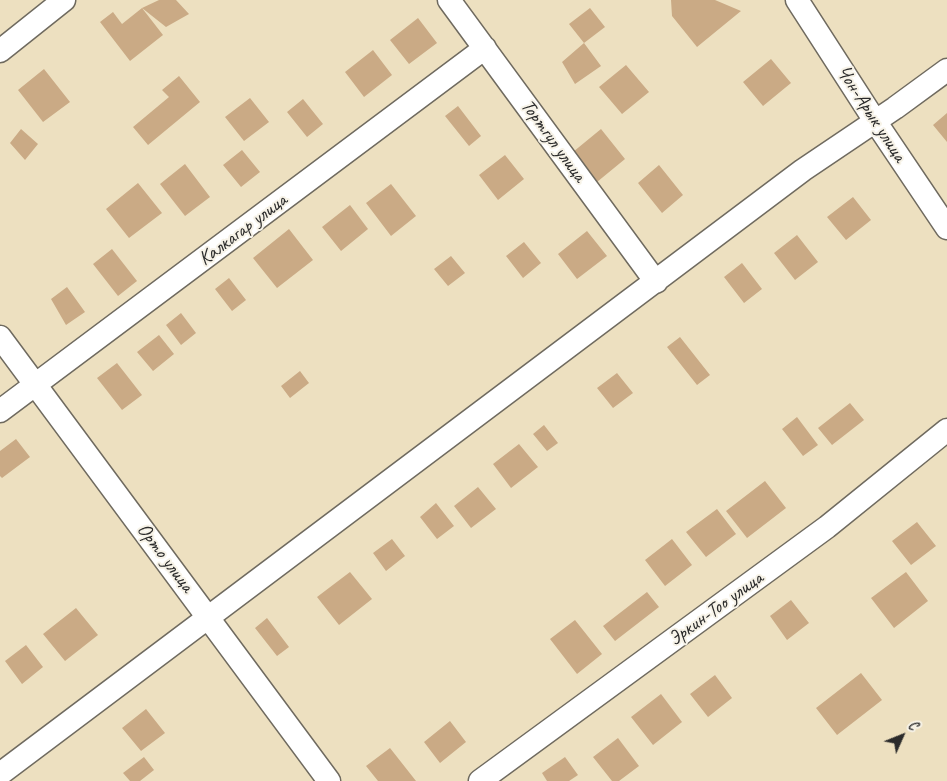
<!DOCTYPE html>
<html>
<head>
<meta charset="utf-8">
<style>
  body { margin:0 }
  #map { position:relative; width:947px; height:781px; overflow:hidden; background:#ede0c0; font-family:Caveat,sans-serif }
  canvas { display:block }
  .north { position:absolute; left:877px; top:711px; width:50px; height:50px; -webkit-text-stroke:4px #f7f3e8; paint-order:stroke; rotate:46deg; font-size:14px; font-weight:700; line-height:20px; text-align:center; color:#2b2b2b }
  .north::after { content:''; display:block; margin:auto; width:18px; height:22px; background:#2b2b2b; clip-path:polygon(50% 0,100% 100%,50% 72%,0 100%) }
</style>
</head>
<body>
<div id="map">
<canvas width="947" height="781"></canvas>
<div class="north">С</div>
</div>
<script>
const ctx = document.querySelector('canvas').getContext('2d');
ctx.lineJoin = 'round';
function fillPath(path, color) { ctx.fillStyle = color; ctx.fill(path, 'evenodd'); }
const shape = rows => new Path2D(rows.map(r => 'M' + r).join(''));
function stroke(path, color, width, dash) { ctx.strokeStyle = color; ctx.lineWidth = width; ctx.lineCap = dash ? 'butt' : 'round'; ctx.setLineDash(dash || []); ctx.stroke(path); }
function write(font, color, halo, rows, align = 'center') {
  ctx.font = font + ' Caveat,sans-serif'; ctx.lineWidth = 4; ctx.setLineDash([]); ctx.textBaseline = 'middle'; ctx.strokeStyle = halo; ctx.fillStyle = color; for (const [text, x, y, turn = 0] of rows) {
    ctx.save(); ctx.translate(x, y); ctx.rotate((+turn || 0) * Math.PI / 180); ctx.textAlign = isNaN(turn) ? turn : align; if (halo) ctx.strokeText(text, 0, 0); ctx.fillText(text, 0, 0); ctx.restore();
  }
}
fillPath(shape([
  [159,0,176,0,189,14,166,27,142,8],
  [671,0,715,0,741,11,697,47,672,16],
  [142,8,163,35,130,61,100,22,113,12,122,24],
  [590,8,605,27,584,43,569,24],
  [418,18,437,43,409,64,390,40],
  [584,43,601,66,575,84,562,62],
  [373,50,392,75,364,97,345,72],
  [771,59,791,83,763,106,743,82],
  [626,65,649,92,622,114,599,87],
  [44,69,70,102,43,122,18,90],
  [179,76,200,102,148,145,133,127,169,97,162,90],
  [250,98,269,122,244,141,225,117],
  [303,99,323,124,307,137,287,112],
  [458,106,481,136,469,146,445,116],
  [947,113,947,142,933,125],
  [21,129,38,144,25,160,10,143],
  [601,129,625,159,597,182,573,152],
  [242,150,260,172,241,187,223,165],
  [505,155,524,179,498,200,479,175],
  [185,164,210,197,185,216,160,184],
  [659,165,683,195,662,213,638,183],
  [138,183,162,213,129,238,106,209],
  [391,184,416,216,391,236,366,203],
  [853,197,871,220,846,240,827,217],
  [350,205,368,229,341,251,322,227],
  [289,229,313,260,277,288,253,258],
  [587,231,607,256,577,279,558,254],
  [797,235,818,262,795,280,774,253],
  [524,242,541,263,523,278,506,256],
  [112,249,137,281,118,296,93,264],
  [451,256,465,273,448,286,434,269],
  [742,263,762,289,744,303,724,277],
  [229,278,246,300,232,311,215,289],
  [67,287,85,312,66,325,51,299],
  [181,313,196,333,181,345,166,325],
  [159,335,174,354,153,371,137,352],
  [680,337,710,375,697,385,667,347],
  [117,363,142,395,122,410,97,378],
  [300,371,309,383,290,398,281,386],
  [617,373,633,393,613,408,597,388],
  [850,403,864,420,832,445,818,428],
  [797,417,818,445,803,456,782,429],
  [544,425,558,443,547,451,533,434],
  [16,439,30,457,2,478,0,476,0,451],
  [519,444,538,467,511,488,493,464],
  [765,481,786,508,747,538,726,511],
  [478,487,496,509,471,528,454,506],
  [436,503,454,526,437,539,420,517],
  [717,509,736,534,706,557,686,532],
  [917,522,936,546,911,565,892,541],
  [392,539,405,556,386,571,373,553],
  [672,539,692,565,665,586,645,560],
  [350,572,372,599,339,625,317,597],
  [906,572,928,601,894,628,871,598],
  [647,592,659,607,615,641,603,626],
  [791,600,809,623,787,640,770,616],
  [76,608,98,635,65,661,43,634],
  [267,618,289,647,277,656,255,628],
  [575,620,602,654,577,674,550,639],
  [26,645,43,667,22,684,5,661],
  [861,673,882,700,837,735,816,708],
  [715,675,732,698,708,717,690,694],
  [661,694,682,722,653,745,631,717],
  [146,709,165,733,141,751,122,728],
  [450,721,466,742,440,763,424,742],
  [618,738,639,766,619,781,612,781,593,757],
  [390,748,416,781,378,781,366,766],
  [144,757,154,770,140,781,130,781,123,773],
  [565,757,578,775,569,781,547,781,542,773]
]), '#caaa85');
const minor = shape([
  [449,0,656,282],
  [797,0,875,121,947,228],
  [0,51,64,0],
  [0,337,329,781],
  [0,411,485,48],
  [0,774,803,170,895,108,947,70],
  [480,781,827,527,947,430]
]);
stroke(minor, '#6f6a5f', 25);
stroke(minor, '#fff', 22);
write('20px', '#2b2b2b', '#f7f3e8', [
  ["Чон-Арык улица",871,114,57],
  ["Тортгул улица",553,141,54],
  ["Калкагар улица",243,230,-37],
  ["Орто улица",165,558,53],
  ["Эркин-Тоо улица",716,609,-36]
]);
</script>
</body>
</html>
